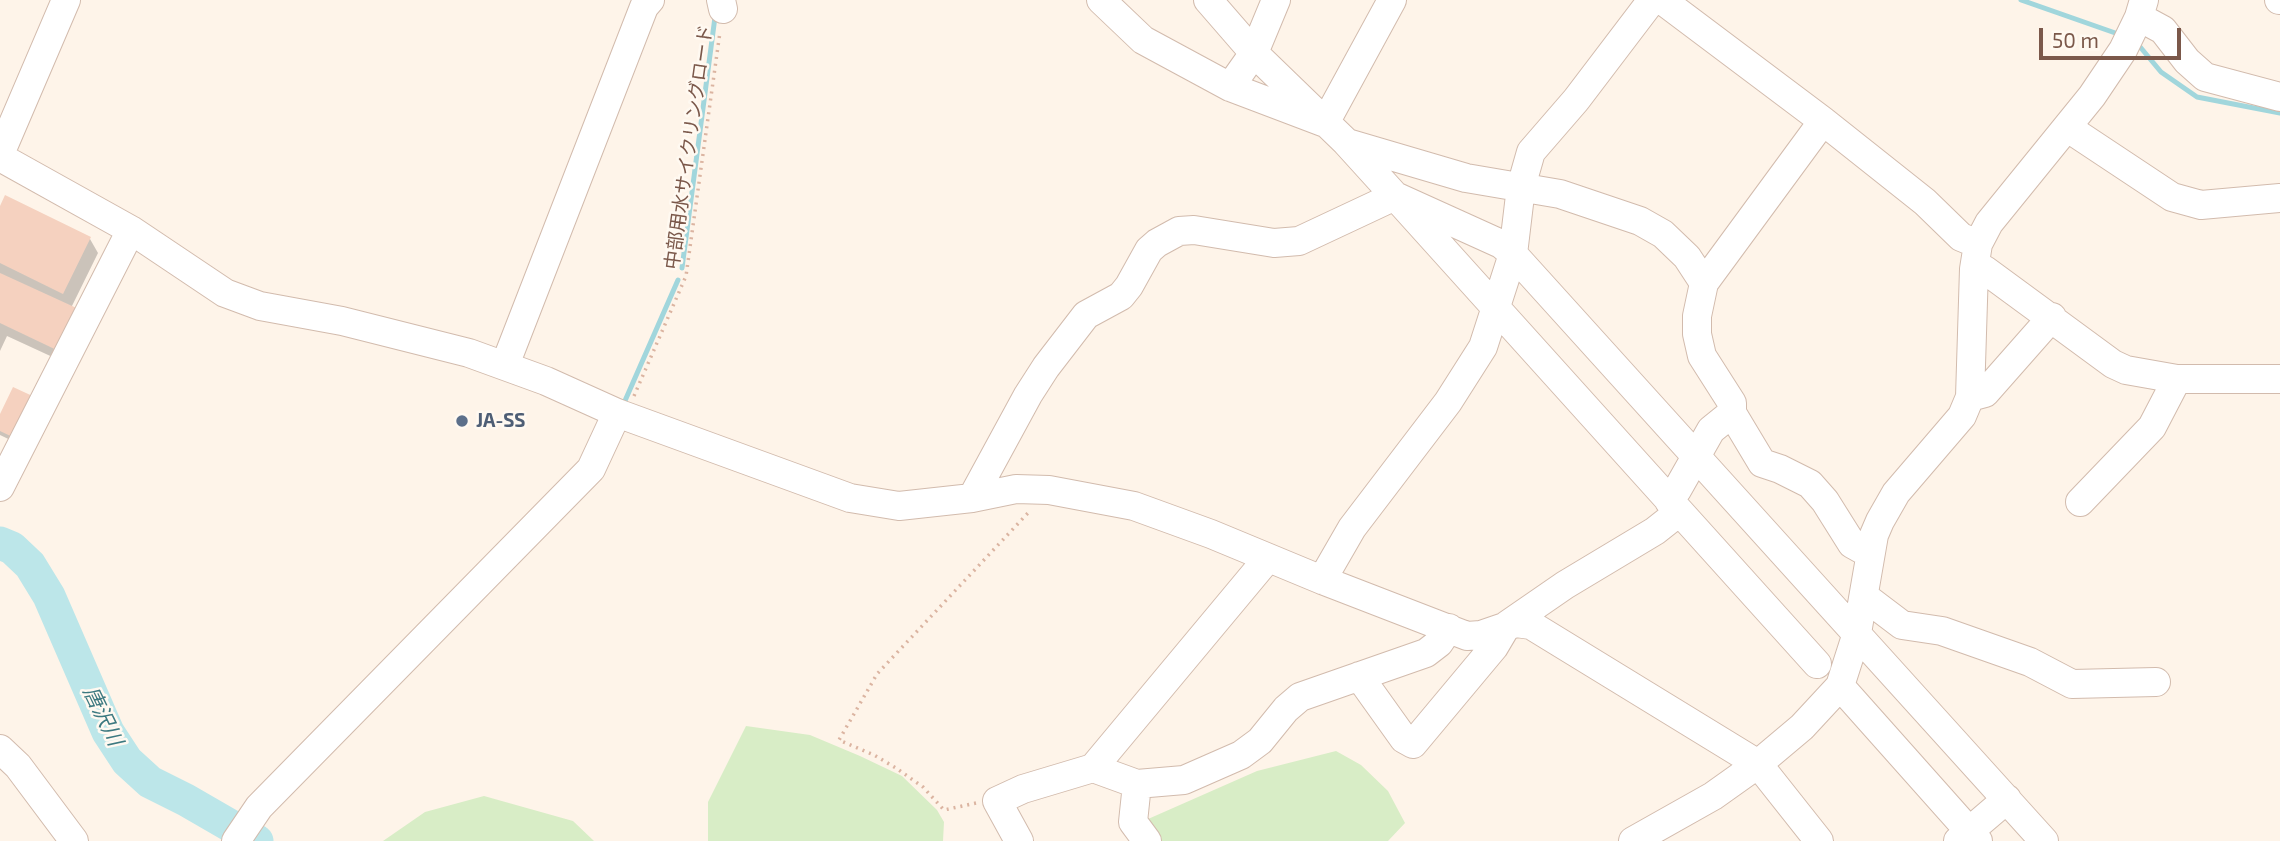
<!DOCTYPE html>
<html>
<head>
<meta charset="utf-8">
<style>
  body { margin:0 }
  #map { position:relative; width:2280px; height:841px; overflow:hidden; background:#fef4e9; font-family:"Exo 2",sans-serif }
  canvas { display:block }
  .scale { position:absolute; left:2039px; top:28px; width:142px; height:32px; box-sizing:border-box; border:4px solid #7b584a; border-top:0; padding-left:9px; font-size:21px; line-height:24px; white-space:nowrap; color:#7b584a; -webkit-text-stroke:5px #fff9f1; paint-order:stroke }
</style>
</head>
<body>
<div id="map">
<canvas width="2280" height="841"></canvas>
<div class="scale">50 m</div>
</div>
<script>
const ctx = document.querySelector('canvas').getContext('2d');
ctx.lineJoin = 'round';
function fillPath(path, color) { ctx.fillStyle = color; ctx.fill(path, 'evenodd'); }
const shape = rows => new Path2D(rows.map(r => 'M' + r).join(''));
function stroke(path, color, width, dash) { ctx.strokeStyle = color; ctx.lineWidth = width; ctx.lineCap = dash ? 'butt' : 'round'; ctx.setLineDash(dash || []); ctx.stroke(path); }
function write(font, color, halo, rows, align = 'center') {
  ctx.font = font + ' "Exo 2","Noto Sans JP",sans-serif'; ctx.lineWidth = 5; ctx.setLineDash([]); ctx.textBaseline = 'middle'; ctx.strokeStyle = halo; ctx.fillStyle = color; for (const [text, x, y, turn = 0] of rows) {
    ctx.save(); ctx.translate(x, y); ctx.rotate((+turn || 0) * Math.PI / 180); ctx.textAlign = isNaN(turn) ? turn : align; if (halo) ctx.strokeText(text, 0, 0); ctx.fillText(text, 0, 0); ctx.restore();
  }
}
fillPath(shape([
  [746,726,810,735,860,756,902,776,937,810,944,822,943,841,708,841,708,802],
  [1336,751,1361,765,1388,791,1405,823,1388,841,1155,841,1139,823,1257,771],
  [484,796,573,821,594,841,383,841,425,812]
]), '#d8edc6');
fillPath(shape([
  [0,210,90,239,98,253,71,308,72,366,7,336,0,351],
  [0,419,23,446,0,435]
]), '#0003');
stroke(shape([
  [2021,0,2121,35],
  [2136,42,2161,72,2197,97,2280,113],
  [682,268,715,17],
  [624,403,678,280],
  [258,841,265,830]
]), '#a1d6dc', 5);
stroke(shape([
  [0,543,12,548,30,565,49,596,108,732,127,761,150,782,186,800,257,841]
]), '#bce6e9', 33);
fillPath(shape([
  [5,195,91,237,63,294,0,263,0,206],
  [0,273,83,311,63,353,0,323],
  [13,387,39,399,19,440,0,431,0,414]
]), '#f5d1bf');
const minor = shape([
  [721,0,723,9],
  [1101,0,1143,40,1230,87,1325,123,1392,0],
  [1208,0,1254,53,1346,142,1395,196,1501,244,1513,254,2044,841],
  [1662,0,1823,121,1925,202,1961,237,1978,244],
  [2279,0,2280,0],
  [2139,17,2163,30,2187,61,2205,77,2280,97],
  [1230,87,1254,53,1276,0],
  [2068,128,2172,197,2201,205,2280,198],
  [1347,143,1466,178,1560,194,1640,221,1663,234,1687,257,1704,283,1697,316,1697,334,1702,356,1732,403,1732,413,1762,463,1780,469,1810,484,1825,501,1852,544,1870,554],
  [0,154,66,0],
  [0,157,131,230,225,293,260,306,342,321,469,353,546,381,617,413,850,498,899,506,972,498,1016,489,1049,490,1134,506,1211,534,1322,580,1467,636,1481,635,1516,623,1531,625,1758,764,1819,841],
  [1974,269,1985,270,2113,364,2126,370,2177,379,2280,379],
  [1704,283,1823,121],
  [505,365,644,7,650,0],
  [1970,397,1985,393,2052,317],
  [0,487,131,230],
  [972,498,1028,395,1046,367,1086,315,1121,296,1129,286,1149,250,1157,243,1179,231,1194,230,1274,243,1299,241,1395,196,1817,664],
  [1669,501,1677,490,1711,430,1732,413],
  [2080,502,2152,427,2177,379],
  [1268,558,1093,768,1137,784,1184,780,1241,755,1260,741,1286,709,1300,697,1426,653,1439,643,1449,628],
  [1322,580,1352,528,1448,402,1483,347,1513,254,1521,187,1531,152,1576,100,1652,0],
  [1865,597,1902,625,1942,631,2030,662,2072,684,2156,682],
  [1359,676,1404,739,1413,744,1494,647,1507,625,1565,585,1655,531,1679,512],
  [1840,686,1978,841],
  [0,749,18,766,74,841],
  [1137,784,1133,822,1147,841],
  [236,841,259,807,591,469,617,413],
  [1019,841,997,801,1023,789,1093,768],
  [1633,841,1713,796,1758,764,1802,727,1840,686,1857,633,1874,535,1880,521,1896,493,1962,416,1970,397,1974,269,1978,244,1989,223,2092,96,2123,50,2139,17,2144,0],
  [1958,841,2007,799]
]);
stroke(minor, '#d2bbad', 30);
stroke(shape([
  [634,396,686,276,720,32],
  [976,803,944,810,923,787,896,768,874,755,839,740,877,674,1028,513]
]), '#dbb4a1', 3.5, [2, 5]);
stroke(minor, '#fff', 28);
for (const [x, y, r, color] of [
  [462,421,7,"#5c6f8a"]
]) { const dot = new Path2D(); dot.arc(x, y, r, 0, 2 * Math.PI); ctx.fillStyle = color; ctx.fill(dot); stroke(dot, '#fff9f1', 2.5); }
write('19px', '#7b584a', '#fff9f1', [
  ["中部用水サイクリングロード",689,147,-82]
]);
write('bold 19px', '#4e5e75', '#fff9f1', [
  ["JA-SS",476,421]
], 'left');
write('italic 21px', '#3c7980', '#fff9f1', [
  ["唐沢川",103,716,64]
]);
</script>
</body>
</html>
